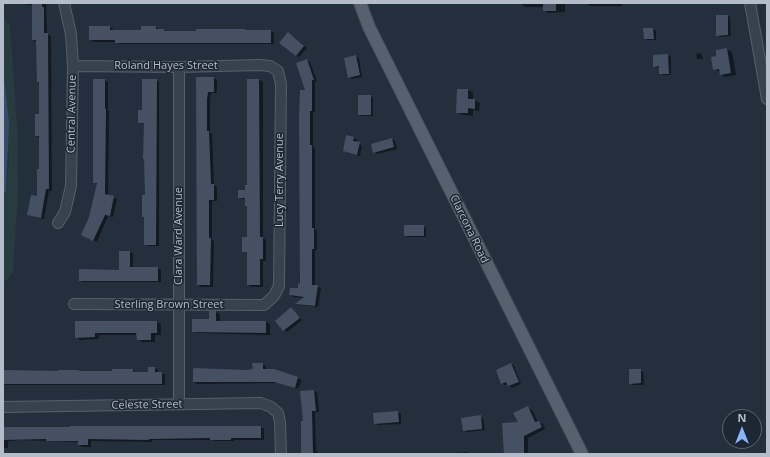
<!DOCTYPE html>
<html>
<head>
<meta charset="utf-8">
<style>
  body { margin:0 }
  #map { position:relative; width:770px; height:457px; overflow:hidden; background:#242f3e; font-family:"Open Sans",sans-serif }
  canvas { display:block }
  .frame { position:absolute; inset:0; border:4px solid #b4bcc9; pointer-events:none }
  .north { position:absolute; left:722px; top:409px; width:40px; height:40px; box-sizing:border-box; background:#1d2633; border:1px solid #59626f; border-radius:50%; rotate:0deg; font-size:11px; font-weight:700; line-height:16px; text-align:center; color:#b4bcc9 }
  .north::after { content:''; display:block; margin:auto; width:14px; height:18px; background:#8ab4f8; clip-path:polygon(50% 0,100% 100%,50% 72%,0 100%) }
</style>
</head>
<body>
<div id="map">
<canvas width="770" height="457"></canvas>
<div class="frame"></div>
<div class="north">N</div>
</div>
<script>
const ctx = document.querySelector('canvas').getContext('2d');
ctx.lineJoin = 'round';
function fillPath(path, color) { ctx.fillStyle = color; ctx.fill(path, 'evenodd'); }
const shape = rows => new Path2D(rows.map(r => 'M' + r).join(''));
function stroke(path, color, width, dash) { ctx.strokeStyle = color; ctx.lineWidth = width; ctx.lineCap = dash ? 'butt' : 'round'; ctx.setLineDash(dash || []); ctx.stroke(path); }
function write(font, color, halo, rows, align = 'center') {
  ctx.font = font + ' "Open Sans",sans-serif'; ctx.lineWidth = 3; ctx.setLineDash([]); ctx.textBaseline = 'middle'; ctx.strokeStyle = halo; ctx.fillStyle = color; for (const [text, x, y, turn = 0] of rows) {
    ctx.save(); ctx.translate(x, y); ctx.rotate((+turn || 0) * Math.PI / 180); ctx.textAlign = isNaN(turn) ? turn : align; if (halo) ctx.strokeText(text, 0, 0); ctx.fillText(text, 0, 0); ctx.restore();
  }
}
fillPath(shape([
  [3,18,10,26,17,126,18,191,13,272,3,284,3,193,6,191,9,160,3,68]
]), '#263c3f');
fillPath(shape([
  [3,68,9,123,6,191,3,193]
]), '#394c67');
fillPath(shape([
  [24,3,46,3,47,34,51,36,52,191,49,191,44,219,28,215,38,197,40,170,40,138,36,136,40,115,40,83,38,82,37,42,33,40,33,5,27,5],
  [522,3,565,3,565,12,548,13,544,10,544,7,526,7,522,5],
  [586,3,631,3,622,3,622,6,590,6],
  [728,16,730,17,731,36,720,37,717,35],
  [110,27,113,29,113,31,142,31,156,27,159,29,159,30,164,30,167,32,197,32,197,30,245,30,248,31,271,31,274,33,274,44,119,44,116,42,93,42,90,40],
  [653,29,656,31,656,40,648,40,645,39],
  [291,35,307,48,299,57,296,56],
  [727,49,732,52,736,75,725,77,721,74,720,72,714,69,718,57,717,51],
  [701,53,703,59,697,59,696,54],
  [668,55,671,57,671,75,663,75,660,73,660,68,654,66],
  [356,56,359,58,362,77,351,79,349,77],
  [307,61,310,62,317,81,315,82,315,112,313,112,313,147,315,148,315,230,317,231,317,250,315,250,315,286,321,288,318,307,300,305,297,304,304,298,293,297,290,295,298,290,301,285],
  [197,78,214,78,217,80,217,93,211,93,210,101,210,133,212,134,214,185,217,187,217,201,212,201,212,240,214,241,213,287,201,287,198,285],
  [104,80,108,82,108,110,109,111,108,196,117,199,113,217,108,216,97,242,85,237,97,184,94,182],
  [156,80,159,82,159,246,148,246,145,244,145,124,140,123],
  [248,80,259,80,263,82,263,238,266,240,266,261,263,261,263,287,252,287,248,285,248,253,243,251,248,238,248,207,246,199,242,199,239,197,246,191,248,186],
  [458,90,468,90,473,93,473,100,480,103,479,111,473,110,473,116,462,115,457,112],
  [371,96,373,98,373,116,362,116,359,115],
  [347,136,354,138,357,140,356,143,362,145,360,156,344,151],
  [392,139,395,141,397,149,377,154,374,152],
  [423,226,426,228,426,237,408,237,405,236],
  [130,252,133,253,133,268,158,268,161,270,161,282,83,282,80,280,120,271],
  [291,309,302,320,287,332,276,321],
  [210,312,216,312,220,314,220,322,266,322,270,324,270,335,197,333,193,331,210,320],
  [76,322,157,322,161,324,161,335,155,335,155,342,142,342,138,339,138,335,99,335,99,339,80,340,76,337],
  [262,364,266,366,266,370,273,370,302,380,298,389,279,383,197,384,194,382,254,370],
  [511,364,514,366,521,384,512,388,508,384,505,385,502,383],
  [155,368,158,370,158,373,165,374,165,385,3,385,3,373,58,372,58,371,113,372,113,370,133,370,136,373,149,373],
  [640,370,643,372,644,385,633,385,630,383],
  [314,391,317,392,319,412,315,412,316,450,318,452,318,454,302,454],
  [528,408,532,410,538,422,543,424,545,429,528,438,528,453,530,454,505,454],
  [398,412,401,414,401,424,378,425,375,423],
  [480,416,483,418,485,430,467,432,464,430],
  [261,427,264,429,264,440,234,440,234,441,215,441,212,440,152,440,152,442,91,441,91,447,82,447,79,445,79,442,15,440,15,441,8,441,8,448,3,448,3,428],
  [467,452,470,454,448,454,448,453]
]), '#0007');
fillPath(shape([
  [32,3,42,3,42,7,44,7,44,33,48,33,49,189,46,189,41,218,27,215,31,195,37,196,37,169,39,169,39,136,35,136,35,114,39,114,39,82,37,82,36,40,32,40],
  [543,3,556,3,556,11,543,11],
  [716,15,728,15,728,35,716,36],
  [89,26,110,26,110,30,141,30,141,26,156,26,156,29,164,29,164,31,196,31,196,29,245,29,245,30,271,30,271,43,115,43,115,40,89,40],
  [643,28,653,28,654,39,644,39],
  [288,32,304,46,296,56,279,43],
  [727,48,731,73,720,75,719,69,713,70,711,57,716,56,716,50],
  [668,54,669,74,659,74,659,66,653,67,653,55],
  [356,55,360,75,348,78,344,58],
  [307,59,314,80,312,80,312,111,310,111,310,145,312,145,312,228,314,228,314,249,312,249,312,285,318,285,315,306,295,304,304,297,289,295,290,288,298,288,298,283,300,284,299,116,300,90,305,90,296,63],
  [196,77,214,77,214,92,208,92,207,99,207,131,209,131,211,184,214,184,214,200,209,200,209,238,211,238,210,285,197,285],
  [93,79,105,79,105,109,106,109,105,194,114,196,110,216,105,215,93,241,81,235,89,217,97,183,93,183],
  [142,79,157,79,156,245,144,245,144,217,142,217,142,195,145,195,144,159,143,159,144,123,138,123,138,110,142,110],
  [247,79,259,79,260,237,263,237,263,259,260,259,260,285,247,285,247,252,242,252,242,237,247,237,247,206,245,206,245,198,238,198,238,190,245,190,245,185,247,185],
  [457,89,468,89,468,99,475,99,475,109,468,108,468,113,456,113],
  [358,95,371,95,371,115,358,115],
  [346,135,354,137,353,141,360,142,357,155,343,151],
  [392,138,394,147,373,153,371,144],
  [404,225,424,225,424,236,404,236],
  [119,251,130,251,130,267,158,267,158,281,79,281,79,269,119,270],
  [291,307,300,318,283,331,275,321],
  [209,311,216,311,216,321,266,321,266,333,192,332,192,319,209,319],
  [75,321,157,321,157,333,151,333,151,340,137,340,136,333,95,333,95,337,75,338],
  [252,363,263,363,263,369,274,369,298,377,295,388,274,382,193,382,193,368,246,370,253,369],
  [511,363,519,382,508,386,506,382,501,384,496,370],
  [148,367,155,367,155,372,162,372,162,384,3,384,3,370,58,371,58,370,79,370,79,371,112,371,112,369,133,369,133,372,148,372],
  [629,369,641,369,641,383,629,384],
  [314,390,316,411,312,411,313,454,301,454,301,421,303,421,300,391],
  [528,406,535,422,539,421,542,427,524,436,524,454,504,454,502,423,518,422,513,413],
  [398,411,399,422,374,424,373,413],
  [481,415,482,429,463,431,461,418],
  [70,426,261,426,261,438,231,438,231,440,210,440,210,438,149,439,149,440,88,439,88,445,78,445,78,441,46,441,46,439,3,440,3,427,70,427]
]), '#455162');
const minor = shape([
  [750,3,767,99],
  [73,66,179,67,259,65,270,66,278,71,281,84,279,286,274,296,264,305,74,304],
  [179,67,179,404],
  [58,223,65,212,71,186,73,66,71,34,64,3],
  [3,407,261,403,271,407,278,413,280,422,281,454]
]);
const major = shape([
  [360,3,369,27,582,454]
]);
stroke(minor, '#565f6c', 12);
stroke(major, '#414a57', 14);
stroke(minor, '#38414e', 10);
stroke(major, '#56606e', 12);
write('11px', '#b4bcc9', '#1d2633', [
  ["Roland Hayes Street",166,66],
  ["Central Avenue",72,114,-89],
  ["Lucy Terry Avenue",280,180,-90],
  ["Clarcona Road",469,229,64],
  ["Clara Ward Avenue",179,236,-90],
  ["Sterling Brown Street",169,305],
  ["Celeste Street",147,405,-1]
]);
</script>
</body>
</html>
